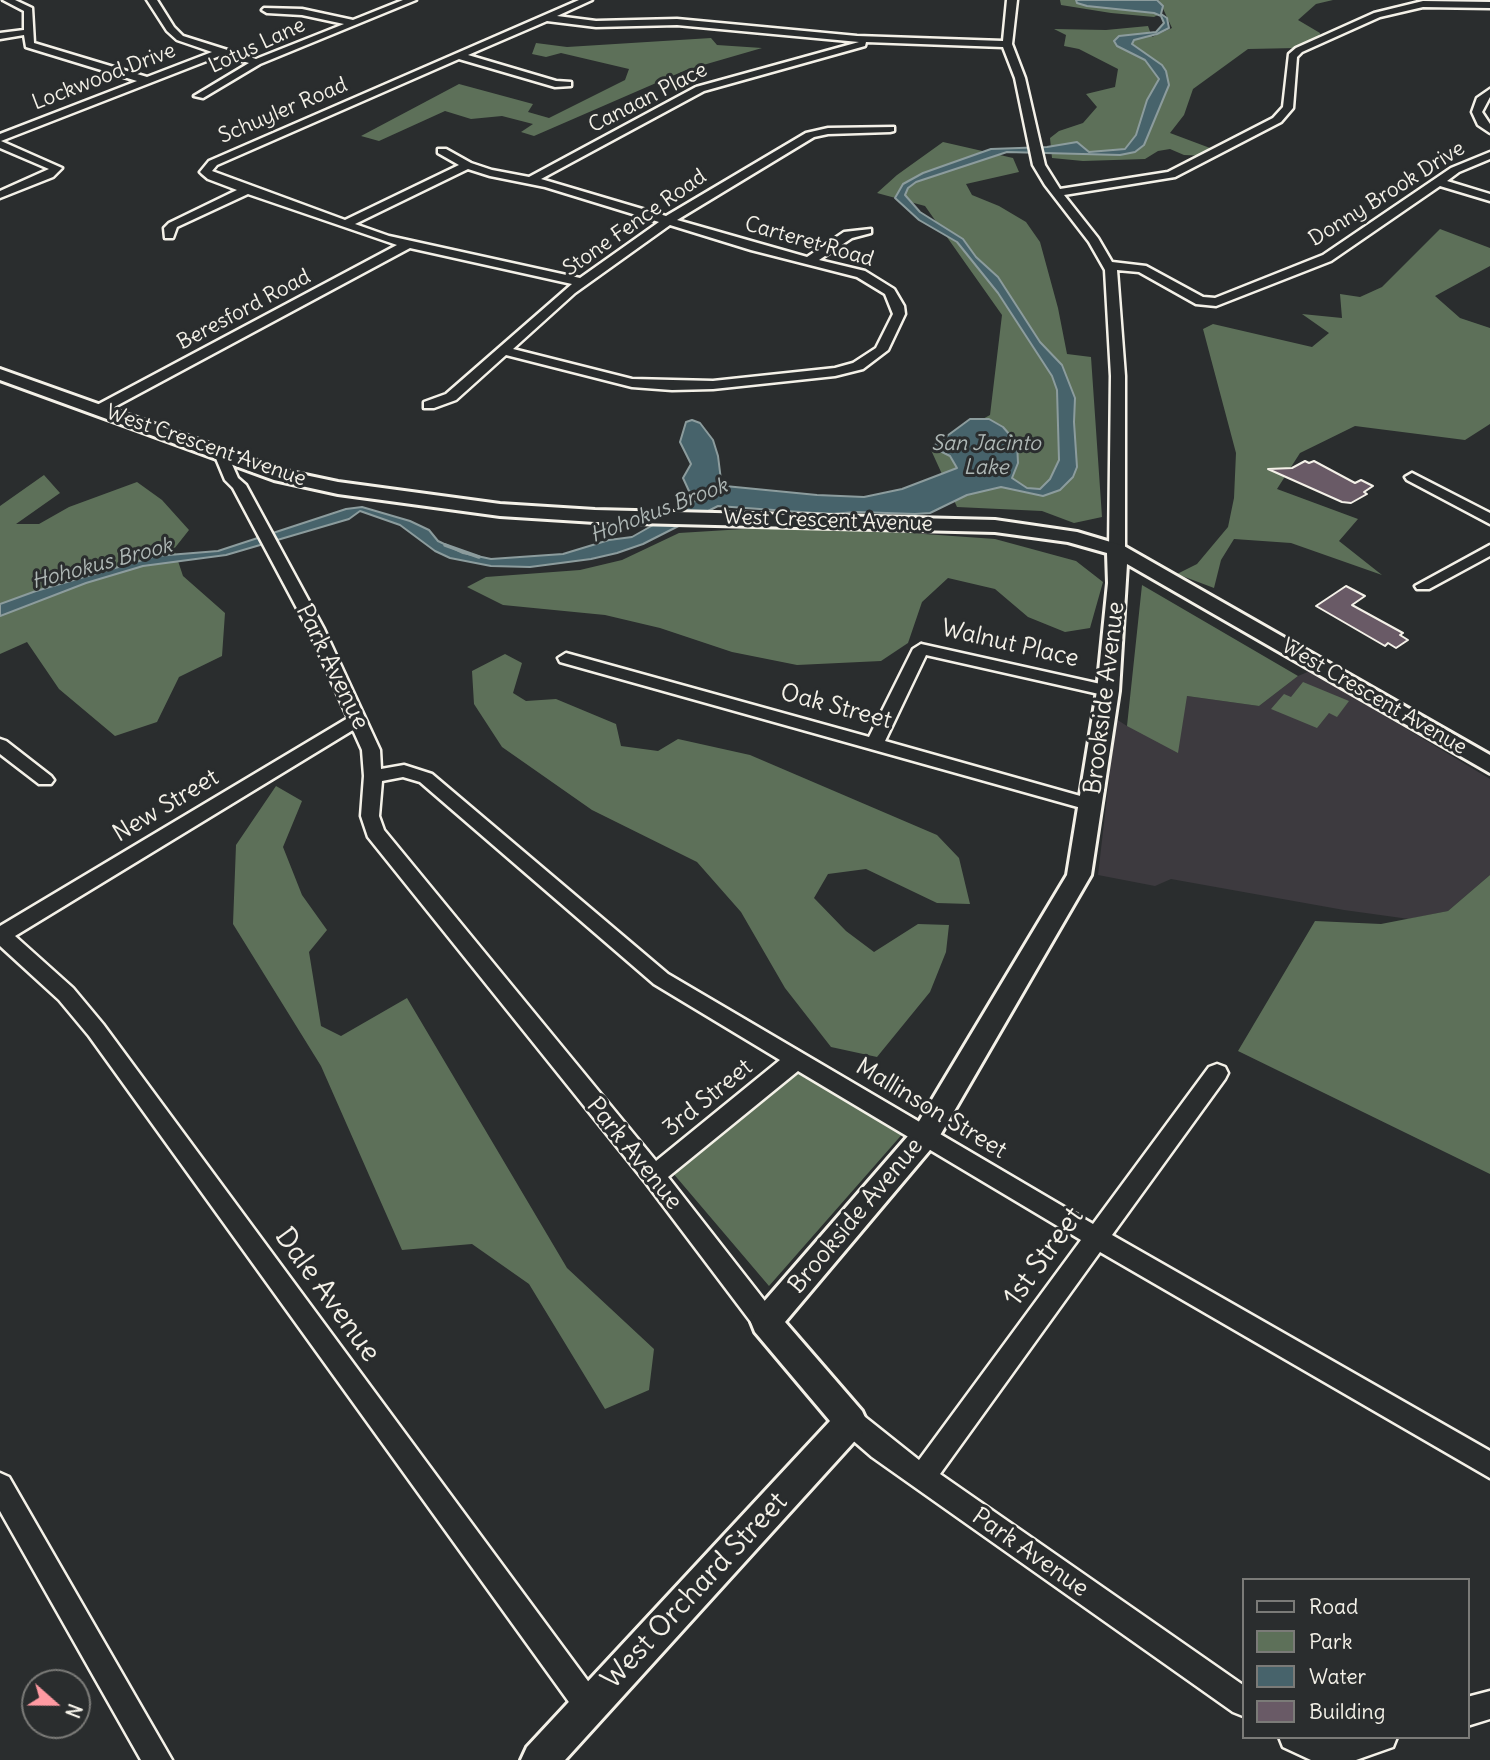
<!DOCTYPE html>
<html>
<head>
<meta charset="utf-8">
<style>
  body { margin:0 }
  #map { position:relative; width:1490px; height:1760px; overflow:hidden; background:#2a2d2e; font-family:Delius,sans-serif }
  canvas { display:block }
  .legend { position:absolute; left:1242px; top:1578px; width:228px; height:161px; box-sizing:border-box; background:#2a2d2e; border:2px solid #7b7b78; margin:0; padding:9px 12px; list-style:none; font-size:21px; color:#f4f1e8 }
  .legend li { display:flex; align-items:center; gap:14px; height:35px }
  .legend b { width:35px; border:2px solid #7b7b78 }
  .north { position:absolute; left:21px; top:1669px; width:70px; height:70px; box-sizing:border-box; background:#2a2d2e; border:2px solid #7b7b78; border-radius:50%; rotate:111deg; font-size:19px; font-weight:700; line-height:28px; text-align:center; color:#f4f1e8 }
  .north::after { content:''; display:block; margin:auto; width:24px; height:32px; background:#ff9aa2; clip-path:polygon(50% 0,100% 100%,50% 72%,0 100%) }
</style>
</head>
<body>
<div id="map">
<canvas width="1490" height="1760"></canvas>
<ul class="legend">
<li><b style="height:9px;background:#2a2d2e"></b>Road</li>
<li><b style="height:19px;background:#5d7059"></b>Park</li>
<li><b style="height:19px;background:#47636b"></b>Water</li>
<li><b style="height:19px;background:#695a66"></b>Building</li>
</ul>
<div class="north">N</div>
</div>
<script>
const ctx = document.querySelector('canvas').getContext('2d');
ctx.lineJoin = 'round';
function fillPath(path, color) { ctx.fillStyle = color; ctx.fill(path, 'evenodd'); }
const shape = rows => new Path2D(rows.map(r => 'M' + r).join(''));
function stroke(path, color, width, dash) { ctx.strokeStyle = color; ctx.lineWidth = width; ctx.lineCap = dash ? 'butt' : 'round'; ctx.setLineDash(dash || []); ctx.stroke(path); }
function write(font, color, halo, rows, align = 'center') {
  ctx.font = font + ' Delius,sans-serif'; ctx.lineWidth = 6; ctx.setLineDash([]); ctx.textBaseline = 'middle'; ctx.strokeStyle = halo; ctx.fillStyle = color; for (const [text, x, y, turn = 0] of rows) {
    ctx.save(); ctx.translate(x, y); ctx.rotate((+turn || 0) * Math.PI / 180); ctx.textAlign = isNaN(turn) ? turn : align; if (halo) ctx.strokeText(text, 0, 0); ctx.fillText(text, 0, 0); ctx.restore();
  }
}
fillPath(shape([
  [1310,671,1490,779,1490,875,1448,911,1409,919,1344,910,1171,879,1155,886,1098,875,1116,719,1127,726,1187,696,1259,706,1298,676]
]), '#3d3a3f');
fillPath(shape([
  [1060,0,1076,0,1077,3,1087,6,1160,14,1154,17,1111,13,1061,5],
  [1159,0,1333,0,1316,4,1298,20,1320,33,1319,39,1297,48,1248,49,1193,89,1184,115,1170,133,1210,148,1207,156,1184,155,1170,149,1158,151,1145,159,1083,161,1052,158,1050,138,1059,131,1083,123,1097,107,1086,94,1115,87,1118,69,1079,49,1064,46,1066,35,1054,29,1106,30,1148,26,1152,37,1172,28],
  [711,38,717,45,762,48,686,70,534,136,521,132,533,124,502,116,471,119,445,111,379,141,361,136,459,84,533,104,528,112,549,118,625,80,629,69,561,53,546,57,532,54,536,43,567,47],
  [943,142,1013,158,1019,172,966,184,972,195,999,206,1026,222,1040,242,1058,308,1067,354,1091,357,1102,517,1074,523,1042,511,957,507,931,450,932,447,990,415,1002,315,925,206,877,193,897,175],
  [1440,229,1490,248,1490,266,1435,296,1460,318,1490,328,1490,424,1465,440,1355,426,1300,453,1277,489,1358,519,1339,541,1382,575,1291,543,1234,539,1221,560,1214,588,1177,574,1197,564,1228,527,1234,498,1236,453,1203,329,1213,324,1312,347,1329,333,1302,314,1342,318,1340,294,1360,297,1382,287],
  [44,475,60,493,16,524,39,524,69,507,137,482,162,500,189,530,174,549,183,576,225,613,222,656,179,677,157,722,115,736,59,689,27,642,0,654,0,506],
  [760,528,896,532,995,539,1076,561,1103,582,1090,628,1065,632,1028,617,995,589,948,578,922,602,908,643,881,661,797,665,732,652,660,628,605,615,503,605,467,587,486,577,580,570,622,560,679,533],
  [1142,585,1298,676,1259,706,1187,696,1178,753,1127,726],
  [505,654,522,663,513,693,526,701,556,699,616,724,621,746,658,751,678,739,750,755,937,835,959,858,970,904,937,903,866,869,828,874,814,898,846,931,874,952,918,924,949,925,946,952,930,992,877,1057,831,1047,785,988,741,912,697,862,592,810,502,747,474,704,472,671],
  [1303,682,1349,701,1337,717,1329,713,1317,728,1271,709,1284,694,1291,697],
  [276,786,302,801,283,847,302,895,327,930,309,952,321,1026,341,1036,407,998,567,1268,654,1349,649,1390,605,1409,529,1284,472,1244,402,1250,321,1066,233,924,236,845],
  [1490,875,1490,1174,1238,1051,1315,921,1381,924,1448,911],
  [795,1068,905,1131,769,1286,672,1172]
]), '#5d7059');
const water = shape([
  [1076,0,1157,0,1163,6,1161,14,1167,18,1169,28,1157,34,1134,40,1132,44,1162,65,1166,71,1169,85,1144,145,1135,152,1120,155,1007,152,916,182,908,188,905,195,920,212,963,239,976,257,998,277,1040,342,1062,365,1075,398,1074,422,1077,467,1073,477,1060,490,1043,496,1001,487,967,495,930,513,915,514,858,512,829,514,718,506,643,544,617,553,591,559,530,567,491,566,450,558,435,551,400,525,360,511,349,519,226,555,143,566,86,583,0,616,0,604,36,591,156,556,218,551,346,509,362,507,410,521,429,530,438,541,463,553,491,559,563,554,609,540,632,537,697,500,689,491,683,478,691,464,680,442,686,422,692,420,700,423,713,440,718,456,721,480,725,486,817,495,864,497,902,489,957,468,950,456,932,447,970,419,989,419,1003,427,1017,443,1018,463,1012,478,1027,488,1040,489,1050,479,1059,460,1057,390,1052,376,998,293,957,242,919,220,895,198,903,184,923,173,991,149,1047,147,1077,142,1089,152,1125,149,1136,135,1147,100,1159,79,1145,60,1117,46,1114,41,1119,36,1156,32,1164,23,1161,16,1154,13,1087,6,1077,3,1076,0]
]);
fillPath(water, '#47636b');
stroke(water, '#8c9c9d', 2);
stroke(shape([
  [445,545,479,557]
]), '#8c9c9d', 3.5);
const building = shape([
  [1305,461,1309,463,1314,461,1355,483,1361,480,1373,486,1364,492,1367,494,1351,503,1342,502,1268,469,1292,468,1305,461],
  [1346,586,1365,596,1352,605,1403,633,1400,635,1408,640,1396,648,1388,643,1385,646,1316,606,1346,586]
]);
fillPath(building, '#695a66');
stroke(building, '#f4f1e8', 2);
const minor = shape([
  [3,0,15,0,32,8,34,43,147,77,212,52,177,40,167,31,147,0,157,0,174,27,183,36,256,59,344,24,302,15,267,13,262,10,264,8,302,9,353,20,403,0,416,0,260,64,203,98,194,96,249,63,222,55,1,141,62,168,53,177,0,198,0,191,49,169,0,148,0,134,137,81,26,47,24,35,0,39,0,33,24,30,24,11,3,0],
  [579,0,592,0,557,16,596,21,677,19,857,36,1003,41,1007,0,1017,0,1012,44,1025,78,1045,165,1060,189,1168,172,1273,118,1283,107,1289,54,1296,48,1374,13,1423,1,1490,2,1490,8,1423,7,1380,17,1302,52,1297,57,1293,108,1281,122,1175,177,1064,195,1098,238,1112,262,1146,266,1203,297,1215,298,1323,255,1451,168,1490,152,1490,159,1459,172,1447,181,1490,194,1490,201,1440,186,1331,261,1216,306,1196,304,1139,272,1117,270,1125,376,1125,550,1117,555,1109,550,1111,376,1105,270,1089,242,1045,185,1033,165,1015,78,1003,47,866,42,865,46,704,91,541,179,666,216,806,133,828,128,894,127,894,131,890,132,828,134,814,137,677,220,807,257,844,232,871,229,871,233,852,238,819,260,865,271,894,289,904,306,905,314,888,350,863,369,835,376,713,389,672,390,632,387,506,355,456,400,434,408,424,408,424,402,446,394,572,284,410,248,105,412,95,412,95,406,397,245,248,194,177,227,173,238,165,238,164,228,169,223,237,190,208,179,202,174,200,172,209,161,579,0],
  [547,21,596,27,677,25,859,42,696,87,529,177,492,170,471,163,446,149,438,149,438,153,459,165,345,220,212,171,217,165,459,59,555,87,571,86,571,82,556,81,468,55,547,21],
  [468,169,490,176,545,187,659,222,580,278,389,236,355,224,468,169],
  [670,225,751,250,857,277,885,294,893,314,876,348,853,363,835,368,713,381,632,379,513,349,575,293,670,225],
  [1490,89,1490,97,1482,112,1490,124,1490,133,1478,125,1472,112,1477,98,1490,89],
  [222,452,227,453,238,478,246,485,324,629,380,750,381,769,404,765,432,774,668,974,1093,1224,1209,1067,1217,1064,1225,1067,1228,1073,1225,1079,1112,1235,1490,1451,1490,1478,1100,1252,940,1474,1243,1685,1243,1716,1233,1712,872,1457,842,1431,838,1422,842,1413,851,1410,860,1413,919,1460,1081,1240,798,1071,668,1177,775,1314,778,1322,775,1330,766,1333,757,1330,646,1183,368,837,361,816,364,776,362,750,353,730,15,936,73,988,103,1024,599,1696,603,1706,599,1716,589,1720,579,1716,89,1036,59,1000,0,946,0,926,348,718,308,629,233,488,225,480,215,456,222,452],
  [403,777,420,782,654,984,780,1060,656,1161,384,830,379,816,382,781,403,777],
  [1412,473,1490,513,1490,524,1407,480,1405,477,1412,473],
  [1490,545,1490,556,1429,589,1417,589,1415,586,1490,545],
  [921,644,1114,687,1117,691,1108,696,926,655,885,741,1098,801,1101,805,1098,809,1092,811,560,662,558,658,566,653,869,737,913,649,921,644],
  [0,739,6,741,51,776,54,780,51,784,39,784,0,754,0,739],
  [0,1473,9,1477,172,1760,141,1760,0,1511,0,1473],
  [1490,1691,1490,1719,1467,1726,1467,1697,1490,1691],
  [1279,1737,1397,1737,1393,1747,1356,1760,1311,1760,1283,1747,1279,1737]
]);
const major = shape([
  [0,369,286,471,338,482,500,504,595,510,995,520,1077,532,1124,546,1490,755,1490,773,1127,564,1119,691,1091,875,935,1144,785,1322,862,1411,867,1422,862,1433,565,1760,521,1760,527,1747,830,1421,755,1332,751,1322,755,1312,915,1128,1067,875,1097,691,1108,583,1107,553,1068,542,995,532,595,522,500,516,338,494,274,480,0,380,0,369]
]);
stroke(minor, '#f4f1e8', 5);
stroke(major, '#f4f1e8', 6);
fillPath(minor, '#2a2d2e');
fillPath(major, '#2a2d2e');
write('21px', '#f4f1e8', '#2a2d2e', [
  ["Lotus Lane",257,46,-25],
  ["Lockwood Drive",104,77,-21],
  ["Canaan Place",648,98,-27],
  ["Schuyler Road",283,111,-23],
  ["Donny Brook Drive",1387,194,-32],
  ["Stone Fence Road",635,223,-35],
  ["Carteret Road",809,242,16],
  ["Beresford Road",244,310,-28],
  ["West Crescent Avenue",206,446,19],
  ["West Crescent Avenue",828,521,2],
  ["West Crescent Avenue",1374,697,30]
]);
write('italic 21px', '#afb8b6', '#2a2d2e', [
  ["San Jacinto",986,444],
  ["Lake",986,468],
  ["Hohokus Brook",659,511,-21],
  ["Hohokus Brook",102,564,-15]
]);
write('24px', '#f4f1e8', '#2a2d2e', [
  ["Walnut Place",1010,644,13],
  ["Park Avenue",332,667,64],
  ["Brookside Avenue",1105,698,-83],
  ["Oak Street",836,707,15],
  ["New Street",166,806,-31],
  ["3rd Street",708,1098,-39],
  ["Mallinson Street",931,1109,31],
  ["Park Avenue",634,1154,51],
  ["Brookside Avenue",856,1216,-50],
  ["Park Avenue",1030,1553,35]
]);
write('28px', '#f4f1e8', '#2a2d2e', [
  ["1st Street",1044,1257,-54],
  ["Dale Avenue",327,1295,54],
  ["West Orchard Street",695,1591,-47]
]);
</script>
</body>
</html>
